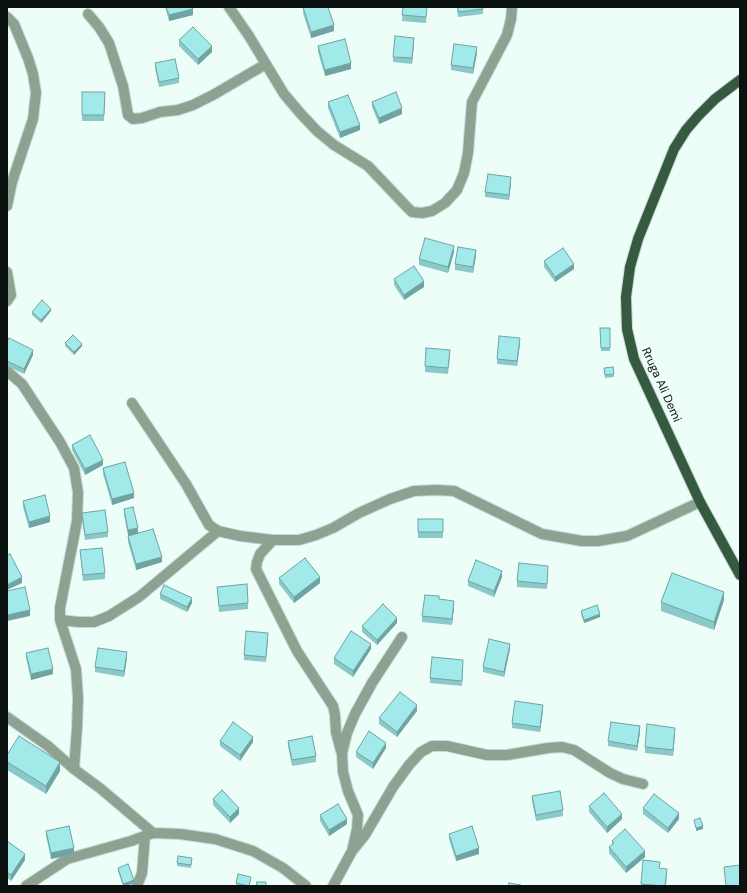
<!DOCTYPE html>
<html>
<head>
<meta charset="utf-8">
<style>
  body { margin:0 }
  #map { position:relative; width:747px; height:893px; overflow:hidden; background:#edfef8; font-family:"DM Sans",sans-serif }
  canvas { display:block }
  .frame { position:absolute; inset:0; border:8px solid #0b110f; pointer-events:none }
</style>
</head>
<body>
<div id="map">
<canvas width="747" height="893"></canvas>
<div class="frame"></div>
</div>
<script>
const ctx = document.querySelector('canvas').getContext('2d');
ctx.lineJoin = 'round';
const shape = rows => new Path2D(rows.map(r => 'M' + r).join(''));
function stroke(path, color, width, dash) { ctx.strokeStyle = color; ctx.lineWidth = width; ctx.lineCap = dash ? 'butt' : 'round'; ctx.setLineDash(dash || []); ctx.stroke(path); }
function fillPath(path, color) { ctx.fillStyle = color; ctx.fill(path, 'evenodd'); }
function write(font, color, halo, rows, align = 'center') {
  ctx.font = font + ' "DM Sans",sans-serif'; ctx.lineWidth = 4; ctx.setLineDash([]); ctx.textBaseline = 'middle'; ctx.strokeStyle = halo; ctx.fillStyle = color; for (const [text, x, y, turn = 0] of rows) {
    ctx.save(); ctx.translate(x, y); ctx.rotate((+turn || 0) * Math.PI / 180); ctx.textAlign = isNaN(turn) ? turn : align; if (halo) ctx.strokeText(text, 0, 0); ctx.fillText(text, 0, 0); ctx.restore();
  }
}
const minor = shape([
  [229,7,249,36,284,94,301,114,317,131,334,145,368,166,405,205,412,212,422,213,432,211,445,203,457,190,464,173,468,153,472,102,507,35,511,19,512,7],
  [88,14,99,27,109,43,123,86,128,115,133,119,142,118,160,112,178,110,193,105,213,95,266,64],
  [7,17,14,24,28,58,33,74,36,93,33,119,12,182,7,206],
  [7,272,11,295,7,301],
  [7,371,22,384,60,442,74,468,78,492,77,521,60,608,60,620,76,669,78,698,77,728,74,769],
  [132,403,186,484,209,525,218,531,240,536,273,540,299,540,316,535,333,528,359,513,390,499,414,491,436,490,454,491,542,534,582,541,598,541,627,536,700,502],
  [273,540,260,554,257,562,256,569,297,651,333,706,335,715,336,732,341,751],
  [60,620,79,622,94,622,109,616,139,597,218,531],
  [7,717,48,746,74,769,101,789,153,833],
  [352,851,365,835,393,787,409,765,421,752,432,746,447,746,487,755,507,755,548,748,562,747,574,750,610,773,623,779,643,784],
  [26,886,67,859,131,841,153,833,180,834,215,839,253,851,283,868,306,886],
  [137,886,142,873,145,836],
  [333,886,352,851,357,829,358,815,348,791,343,772,342,753,347,733,355,714,372,683,402,637]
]);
const major = shape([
  [740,80,715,99,698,116,686,130,674,149,638,239,630,267,626,297,627,329,634,359,700,502,740,575]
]);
stroke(minor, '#c9d8d3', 12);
stroke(major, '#c9d8d3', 12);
stroke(minor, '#8ea292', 10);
stroke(major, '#365a40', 10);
fillPath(shape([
  [165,7,192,7,193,15,169,21],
  [303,7,334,31,311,38,303,13],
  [403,7,427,7,426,23,402,21],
  [457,7,483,7,483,14,458,17],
  [179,40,212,52,198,65,179,46],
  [414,43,412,64,393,62,393,57],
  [318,46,351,69,325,76,318,52],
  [477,53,473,74,451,70,451,65],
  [155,63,179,78,179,83,159,87,155,68],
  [82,92,105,92,104,121,82,121],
  [328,102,360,130,340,138,328,108],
  [372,102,402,114,379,124,372,107],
  [511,183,509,200,485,197,485,192],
  [454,252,448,273,419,265,419,259],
  [476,255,473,273,455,270,455,264],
  [544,261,574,269,555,282,544,267],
  [394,279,424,287,404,300,394,285],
  [51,311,41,323,32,315,32,312],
  [600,328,610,328,610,351,601,351],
  [7,342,33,355,24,374,7,366],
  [65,343,82,346,74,355,65,346],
  [520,343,517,366,497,364,497,359],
  [450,356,448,374,425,372,425,366],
  [604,368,614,374,614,377,605,378],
  [72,445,103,465,85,475,72,450],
  [103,468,134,498,112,505,103,474],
  [23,501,50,522,29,528,23,507],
  [124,509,138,533,162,562,136,570,128,542,128,536,124,515],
  [82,513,108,532,108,537,85,540,82,519],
  [418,519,443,519,443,538,418,538],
  [80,550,105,573,105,579,83,581],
  [548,571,547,589,517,587,517,581],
  [502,577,494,597,468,586,468,581],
  [279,578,320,583,294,603,279,584],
  [217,587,248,603,248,609,219,612],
  [160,594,192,603,187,612,160,599],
  [439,599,454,606,452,625,422,622,422,616],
  [724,600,714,630,661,611,661,602],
  [581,611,600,617,584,623,581,614],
  [397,623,377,645,362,632,362,626],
  [268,639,266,662,244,660,244,655],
  [371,649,353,677,334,664,334,658],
  [510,649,504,677,483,672,483,667],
  [26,653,53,674,31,680,26,658],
  [127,658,124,677,95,672,95,667],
  [463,666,462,686,430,683,430,678],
  [543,710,540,732,512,728,512,723],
  [417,711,397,737,379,724,379,718],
  [640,732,637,751,608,746,608,741],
  [675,733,673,756,645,753,645,747],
  [220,741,253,742,240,761,220,746],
  [288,741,316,756,316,762,292,766,288,746],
  [386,748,373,769,356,757,356,752],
  [7,755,60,771,46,794,7,770],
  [532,796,563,810,563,816,536,821,532,801],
  [213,799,239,814,230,823,213,805],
  [589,806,622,819,607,833,589,812],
  [643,808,679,819,668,833,643,814],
  [320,815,347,824,329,836,320,821],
  [46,831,74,854,51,859,46,836],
  [449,834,479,854,456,861,449,839],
  [7,841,25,860,11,881,7,878],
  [612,841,645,857,626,873,609,853,609,847,612,845],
  [643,860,660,868,667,874,666,886,641,886],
  [192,861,191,868,177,866,177,863],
  [118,868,134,883,126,886,123,886,118,871],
  [251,880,249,886,236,886,236,883]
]), '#8bc8c8');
fillPath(shape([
  [193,9,193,15,169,21,169,15],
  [334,25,334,31,311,38,311,32],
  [414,38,414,43,412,64,412,58],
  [212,46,212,52,198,65,198,59],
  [477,47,477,53,473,74,473,68],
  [351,63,351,69,325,76,325,70],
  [402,108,402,114,379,124,379,118],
  [360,125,360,130,340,138,340,132],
  [511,177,511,183,509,200,509,195],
  [454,246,454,252,448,273,448,267],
  [476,250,476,255,473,273,473,267],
  [574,264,574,269,555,282,555,277],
  [424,281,424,287,404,300,404,295],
  [51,309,51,311,41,323,41,320],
  [520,338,520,343,517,366,517,361],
  [82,344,82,346,74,355,74,352],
  [33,350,33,355,24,374,24,369],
  [103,460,103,465,85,475,85,469],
  [134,493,134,498,112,505,112,499],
  [50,516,50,522,29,528,29,522],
  [138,528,138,534,128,536,128,530],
  [162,557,162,562,136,570,136,564],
  [502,571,502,577,494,597,494,591],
  [22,577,22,583,7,590,7,585],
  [320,577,320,583,294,603,294,597],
  [724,592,724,600,714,630,714,622],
  [192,598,192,603,187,612,187,607],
  [454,601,454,606,452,625,452,619],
  [30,610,30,616,7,621,7,615],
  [600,614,600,617,584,623,584,620],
  [397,618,397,623,377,645,377,640],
  [371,644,371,649,353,677,353,671],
  [510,644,510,649,504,677,504,672],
  [127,652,127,658,124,677,124,671],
  [53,669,53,674,31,680,31,674],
  [417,705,417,711,397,737,397,732],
  [543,705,543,710,540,732,540,727],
  [640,726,640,732,637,751,637,746],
  [675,728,675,733,673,756,673,750],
  [253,737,253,742,240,761,240,755],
  [386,743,386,748,373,769,373,763],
  [60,762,60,771,46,794,46,786],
  [239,808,239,814,230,823,230,817],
  [679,813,679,819,668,833,668,828],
  [622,814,622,819,607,833,607,827],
  [347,819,347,824,329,836,329,830],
  [703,826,703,829,696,831,696,828],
  [74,848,74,854,51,859,51,853],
  [479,848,479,854,456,861,456,856],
  [645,851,645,857,626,873,626,867],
  [25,854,25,860,11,881,11,875],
  [134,880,134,883,126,886,123,886,123,884]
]), '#71a3a3');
const building = shape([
  [166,7,192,7,193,9,169,15,166,7],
  [303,7,328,7,334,25,311,32,303,7],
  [403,7,427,7,426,17,402,15,403,7],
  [458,7,483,7,483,9,458,12,458,7],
  [193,27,212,46,198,59,179,40,193,27],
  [395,36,414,38,412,58,393,57,395,36],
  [345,39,351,63,325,70,318,46,345,39],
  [454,44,477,47,473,68,451,65,454,44],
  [175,59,179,78,159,82,155,63,175,59],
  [82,92,105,92,104,115,82,115,82,92],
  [396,92,402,108,379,118,372,102,396,92],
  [348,95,360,125,340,132,328,102,348,95],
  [488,174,511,177,509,195,485,192,488,174],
  [425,238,454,246,448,267,419,259,425,238],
  [458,247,476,250,473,267,455,264,458,247],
  [563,248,574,264,555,277,544,261,563,248],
  [414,266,424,281,404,295,394,279,414,266],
  [42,300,51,309,41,320,32,312,42,300],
  [600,328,610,328,610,348,601,348,600,328],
  [73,335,82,344,74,352,65,343,73,335],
  [499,336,520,338,517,361,497,359,499,336],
  [9,338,33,350,24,369,7,361,7,342,9,338],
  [426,348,450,350,448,368,425,366,426,348],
  [613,367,614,374,605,375,604,368,613,367],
  [90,435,103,460,85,469,72,445,90,435],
  [125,462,134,493,112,499,103,468,125,462],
  [45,495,50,516,29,522,23,501,45,495],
  [133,507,138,528,128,530,124,509,133,507],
  [105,510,108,532,85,535,82,513,105,510],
  [418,519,443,519,443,532,418,532,418,519],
  [153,529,162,557,136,564,128,536,153,529],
  [102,548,105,573,83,575,80,550,102,548],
  [10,554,22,577,7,585,7,555,10,554],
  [305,558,320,577,294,597,279,578,305,558],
  [476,560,502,571,494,591,468,581,476,560],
  [519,563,548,566,547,584,517,581,519,563],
  [672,573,724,592,714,622,661,602,672,573],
  [247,584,248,603,219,606,217,587,247,584],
  [164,585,192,598,187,607,160,594,164,585],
  [25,587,30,610,7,615,7,591,25,587],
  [425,595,439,596,439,599,454,601,452,619,422,616,425,595],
  [383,604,397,618,377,640,362,626,383,604],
  [597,605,600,614,584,620,581,611,597,605],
  [246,631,268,633,266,657,244,655,246,631],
  [351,631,371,644,353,671,334,658,351,631],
  [489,639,510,644,504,672,483,667,489,639],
  [48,648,53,669,31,674,26,653,48,648],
  [98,648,127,652,124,671,95,667,98,648],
  [432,657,463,660,462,681,430,678,432,657],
  [400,692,417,705,397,732,379,718,400,692],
  [515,701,543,705,540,727,512,723,515,701],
  [233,722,253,737,240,755,220,741,233,722],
  [611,722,640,726,637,746,608,741,611,722],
  [647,724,675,728,673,750,645,747,647,724],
  [369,731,386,743,373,763,356,752,369,731],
  [19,736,60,762,46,786,7,762,7,755,19,736],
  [312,736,316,756,292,760,288,741,312,736],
  [222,790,239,808,230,817,213,799,222,790],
  [560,791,563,810,536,815,532,796,560,791],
  [604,793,622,814,607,827,589,806,604,793],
  [654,794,679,813,668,828,643,808,654,794],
  [338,804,347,819,329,830,320,815,338,804],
  [700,818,703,826,696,828,694,820,700,818],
  [69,826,74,848,51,853,46,831,69,826],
  [472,826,479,848,456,856,449,834,472,826],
  [625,829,645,851,626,867,609,847,614,843,612,841,625,829],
  [7,841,25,854,11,875,7,872,7,841],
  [178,856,192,858,191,865,177,863,178,856],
  [643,860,660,862,659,868,667,869,665,886,641,884,643,860],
  [128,864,134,880,123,884,118,868,128,864],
  [740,865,740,886,726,886,724,867,740,865],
  [238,874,251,877,249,886,236,883,238,874],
  [257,882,266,882,266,886,256,886,257,882],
  [509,883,521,885,521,886,508,886,509,883]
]);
fillPath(building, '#a2e9e9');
stroke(building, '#71a3a3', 1);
write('12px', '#0b110f', '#edfef8', [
  ["Rruga Ali Demi",661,385,66]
]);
</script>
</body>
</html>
